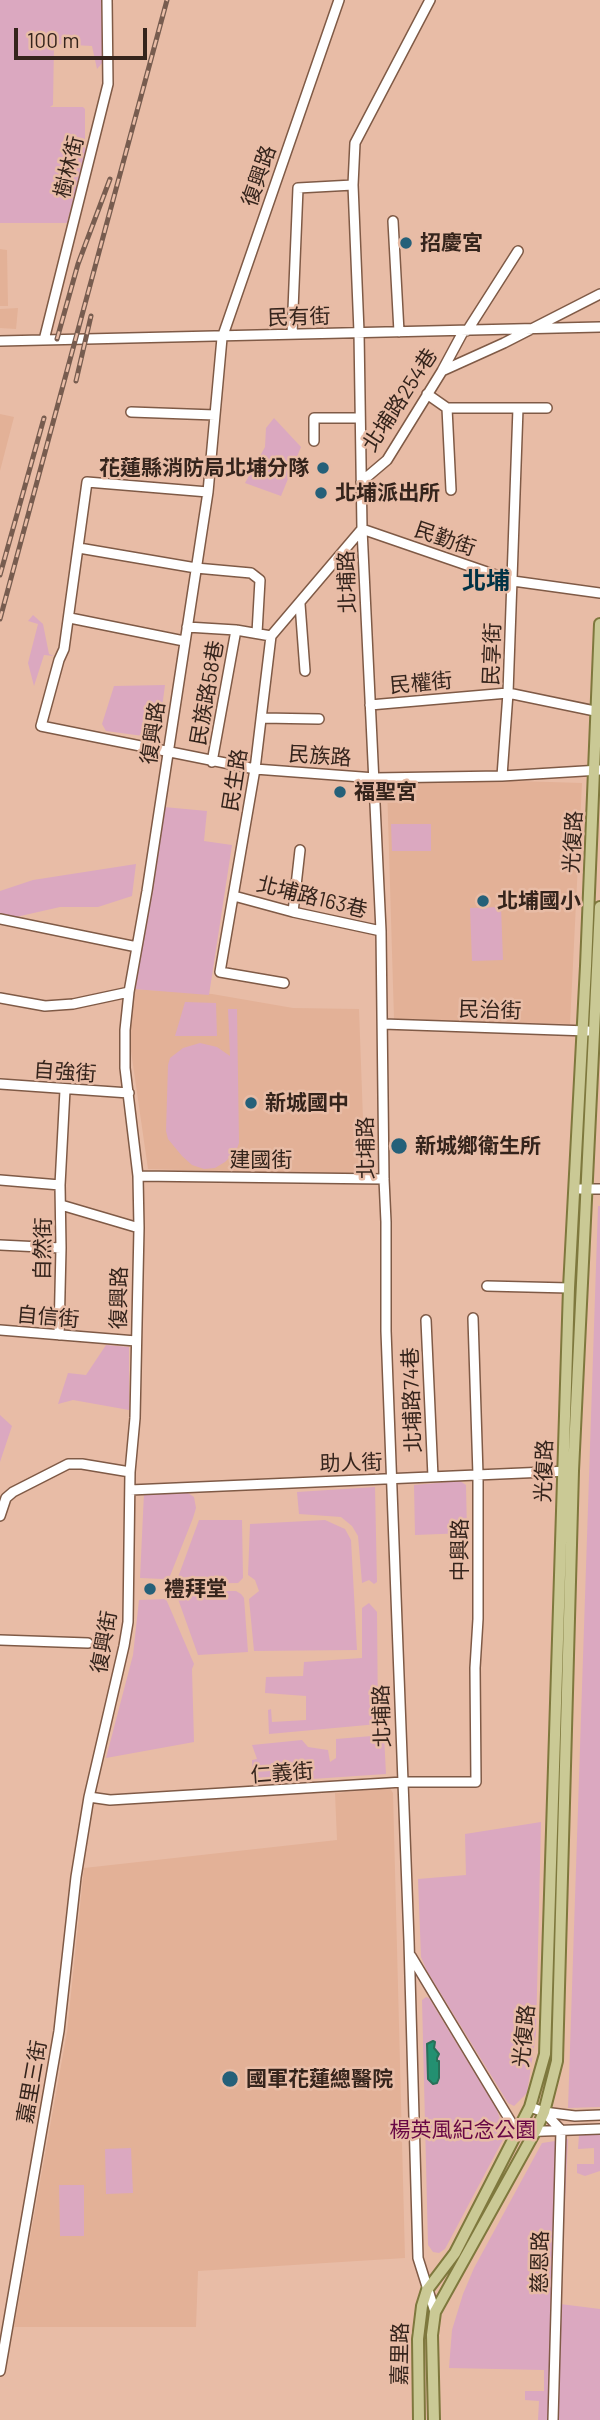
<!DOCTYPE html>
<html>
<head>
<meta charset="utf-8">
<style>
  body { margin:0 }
  #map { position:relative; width:600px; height:2420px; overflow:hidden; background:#e8bca6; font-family:Barlow,sans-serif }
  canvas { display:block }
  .scale { position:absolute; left:14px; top:28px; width:133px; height:32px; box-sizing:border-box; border:4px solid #35241c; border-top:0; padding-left:9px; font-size:21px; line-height:24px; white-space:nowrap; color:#35241c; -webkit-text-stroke:5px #e8bca6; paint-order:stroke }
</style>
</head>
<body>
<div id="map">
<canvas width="600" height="2420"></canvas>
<div class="scale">100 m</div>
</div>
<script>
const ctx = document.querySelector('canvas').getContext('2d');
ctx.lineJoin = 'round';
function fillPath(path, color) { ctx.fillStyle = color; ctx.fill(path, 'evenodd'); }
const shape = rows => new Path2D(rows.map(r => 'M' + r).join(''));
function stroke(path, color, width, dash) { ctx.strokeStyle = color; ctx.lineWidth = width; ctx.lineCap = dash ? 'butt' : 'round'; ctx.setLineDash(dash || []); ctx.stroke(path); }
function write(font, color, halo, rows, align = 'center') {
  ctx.font = font + ' Barlow,"Noto Sans TC",sans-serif'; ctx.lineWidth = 5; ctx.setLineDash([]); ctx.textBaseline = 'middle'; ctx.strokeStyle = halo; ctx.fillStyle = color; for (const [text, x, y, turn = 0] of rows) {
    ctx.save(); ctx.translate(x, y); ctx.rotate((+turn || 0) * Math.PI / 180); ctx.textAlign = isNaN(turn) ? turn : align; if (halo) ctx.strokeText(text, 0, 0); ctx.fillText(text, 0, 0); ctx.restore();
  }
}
fillPath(shape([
  [0,249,7,250,8,306,0,306],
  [18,308,16,329,0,328,0,309],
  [0,414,14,417,0,471],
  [485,780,582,783,570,1024,394,1019,387,784],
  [134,989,212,994,293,1008,359,1009,365,1175,148,1169,129,1037],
  [390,1788,393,1793,405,2258,198,2271,196,2327,14,2327,67,2032,84,1868,337,1840,335,1793]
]), '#e3b197');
fillPath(shape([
  [0,0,101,0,104,61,97,69,92,46,54,44,53,105,50,107,83,107,85,109,85,157,67,223,0,223],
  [274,418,301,447,281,496,245,483,265,447,266,428],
  [33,615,43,624,49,654,54,656,44,655,34,686,28,663,38,624,28,621],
  [165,685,158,738,106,731,102,724,114,686],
  [164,807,207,811,204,841,232,845,209,995,134,989],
  [391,824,431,824,431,851,392,851],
  [136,864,132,896,98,907,60,907,16,917,0,913,0,891,33,880],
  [501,907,503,960,472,961,470,908],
  [185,1002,216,1003,217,1036,175,1036],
  [228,1009,237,1009,239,1143,236,1151,225,1162,215,1168,204,1169,192,1165,182,1156,168,1139,166,1131,168,1065,170,1058,183,1048,200,1043,217,1047,230,1056],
  [598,1206,600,1206,600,2107,568,2108],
  [106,1345,129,1347,129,1410,73,1400,58,1404,68,1373,86,1375],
  [0,1415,12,1426,0,1462],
  [460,1481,466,1485,467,1533,415,1535,414,1485],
  [375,1487,377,1582,374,1584,369,1580,362,1583,358,1536,352,1526,341,1517,299,1514,297,1492],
  [144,1493,188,1493,194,1497,196,1508,193,1518,170,1576,163,1579,140,1578],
  [199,1520,242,1520,243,1578,238,1583,178,1584,177,1580],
  [325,1520,345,1529,351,1540,357,1650,254,1651,249,1599,259,1591,255,1580,248,1575,250,1524],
  [184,1591,236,1591,241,1594,244,1598,248,1652,198,1655,178,1599,179,1594],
  [166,1599,194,1664,192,1669,194,1742,106,1758,133,1655,139,1600],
  [369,1603,377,1612,378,1724,269,1734,268,1710,271,1709,272,1722,306,1720,306,1696,265,1693,266,1677,303,1676,304,1662,362,1658,362,1608],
  [384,1735,386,1774,253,1783,252,1760,257,1759,252,1745,302,1740,308,1747,328,1750,330,1762,336,1758,336,1739],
  [541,1822,536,2034,527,2093,514,2106,508,2103,427,1971,421,1957,418,1879,466,1875,465,1834],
  [426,1997,429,1998,496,2108,506,2134,445,2249,439,2253,433,2252,428,2245,422,2000],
  [600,2134,600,2171,585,2176,577,2173,577,2164,594,2164,594,2148,578,2149,579,2135],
  [568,2139,560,2304,600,2309,600,2420,538,2420,539,2401,525,2400,525,2391,544,2391,544,2370,449,2368,452,2330,463,2294,474,2268,542,2143],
  [131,2148,133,2193,106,2194,105,2149],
  [59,2185,84,2185,84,2236,60,2236]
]), '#dba8c0');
const water = shape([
  [433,2041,435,2042,434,2048,439,2054,437,2058,437,2061,439,2061,439,2078,437,2083,433,2084,428,2079,427,2044,433,2041]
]);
fillPath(water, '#239071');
stroke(water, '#287058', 2);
const minor = shape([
  [430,0,355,143,353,185,359,332,362,529,381,931,384,1179,386,1222,386,1331,409,1941,418,2258,435,2312],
  [393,221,399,332],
  [467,331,518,251],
  [292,334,298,188,353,185],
  [44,340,108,84,107,0],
  [0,341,600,327],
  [442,371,504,343,600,294],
  [427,394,447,408,547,408],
  [447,408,451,490],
  [131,412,215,415],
  [314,441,314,418,359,418],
  [361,482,387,460,442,371,463,332],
  [208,492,87,482,64,649,59,660,41,726,255,769,375,778,502,776,600,770],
  [79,548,196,568,251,573,260,580,257,633],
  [300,604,305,671],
  [70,618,184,641],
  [187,627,236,630,271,636],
  [370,705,508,693,600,712],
  [262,718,319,719],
  [212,762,236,630],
  [502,776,508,693,518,408],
  [234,896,293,912,381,931],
  [293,912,300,850],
  [0,919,137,947],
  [284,983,220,972,255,769,271,636,362,529,513,581,600,593],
  [0,998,45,1006,73,1004,129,992],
  [383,1024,588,1031],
  [0,1084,129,1093],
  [138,1176,384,1179],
  [0,1180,60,1185,61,1248,59,1335],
  [60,1185,65,1090],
  [580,1189,600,1189],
  [61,1205,139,1228],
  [0,1245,61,1248],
  [487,1286,569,1288],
  [426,1320,433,1477],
  [0,1330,136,1341],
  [130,1490,569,1471],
  [0,1516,6,1498,13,1492,68,1464,82,1464,130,1472],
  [0,1640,88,1643],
  [89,1797,110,1800,403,1782,476,1782,475,1668,478,1619,478,1475,473,1318],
  [411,1956,517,2132,600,2129],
  [530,2107,544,2112,575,2116,600,2115],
  [544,2112,561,2130,553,2420],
  [0,2371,59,2031,76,1877,89,1797,124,1646,128,1622,130,1472,135,1418,139,1228,138,1176,125,1068,125,1030,129,992,147,891,208,492,222,338,339,0]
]);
const major = shape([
  [419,2420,418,2339,422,2306,427,2290,455,2253,530,2107,545,2054,569,1288,586,966,600,624],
  [434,2420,432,2335,435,2312,536,2130,544,2112,557,2061,573,1471,600,907]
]);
stroke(minor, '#7f5a46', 12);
stroke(major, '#7e783d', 14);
stroke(minor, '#fff', 9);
stroke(major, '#cac995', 10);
const rail = shape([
  [57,339,78,264,110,179],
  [76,381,91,316],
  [0,575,44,418],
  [0,619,167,0]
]);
stroke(rail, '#775c4f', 5);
stroke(rail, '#e8bca6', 2.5, [8]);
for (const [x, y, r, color] of [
  [406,243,7,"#256079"],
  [323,468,7,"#256079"],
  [321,493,7,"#256079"],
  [340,792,7,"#256079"],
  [483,901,7,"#256079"],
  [251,1103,7,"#256079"],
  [399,1146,9,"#256079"],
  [150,1589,7,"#256079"],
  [230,2079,9,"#256079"]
]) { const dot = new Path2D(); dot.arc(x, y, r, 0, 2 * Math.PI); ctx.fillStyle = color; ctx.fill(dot); stroke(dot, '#e8bca6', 2.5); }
write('21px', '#35241c', '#e8bca6', [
  ["樹林街",69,167,-76],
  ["復興路",259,176,-71],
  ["民有街",299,317,-2],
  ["北埔路254巷",400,400,-57],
  ["民勤街",445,539,19],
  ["北埔路",347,582,-92],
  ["民享街",492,654,-88],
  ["民權街",421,683,-5],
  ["民族路58巷",207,693,-80],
  ["復興路",153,733,-82],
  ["民族路",320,756,4],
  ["民生路",235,780,-81],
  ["光復路",573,842,-87],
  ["北埔路163巷",312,897,14],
  ["民治街",490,1010,2],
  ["自強街",65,1072,4],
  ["北埔路",366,1148,-91],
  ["建國街",261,1160],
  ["自然街",43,1249,-89],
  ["復興路",119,1298,-89],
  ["自信街",48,1317,5],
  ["北埔路74巷",412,1400,-92],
  ["助人街",351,1463,-2],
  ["光復路",544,1471,-88],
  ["中興路",460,1550,-90],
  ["復興街",104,1642,-80],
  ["北埔路",382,1716,-92],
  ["仁義街",282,1773,-4],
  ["光復路",524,2036,-84],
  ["嘉里三街",32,2082,-80],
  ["慈恩路",540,2262,-89],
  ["嘉里路",400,2354,-89]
]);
write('bold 21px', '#35241c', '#e8bca6', [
  ["招慶宮",420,243],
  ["花蓮縣消防局北埔分隊",309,468,"right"],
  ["北埔派出所",335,493],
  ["福聖宮",354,792],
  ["北埔國小",497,901],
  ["新城國中",265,1103],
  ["新城鄉衛生所",415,1146],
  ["禮拜堂",164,1589],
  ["國軍花蓮總醫院",246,2079]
], 'left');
write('21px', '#680745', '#e8bca6', [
  ["楊英風紀念公園",463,2130]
]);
write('bold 24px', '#003245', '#e8bca6', [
  ["北埔",486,581]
]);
</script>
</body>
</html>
